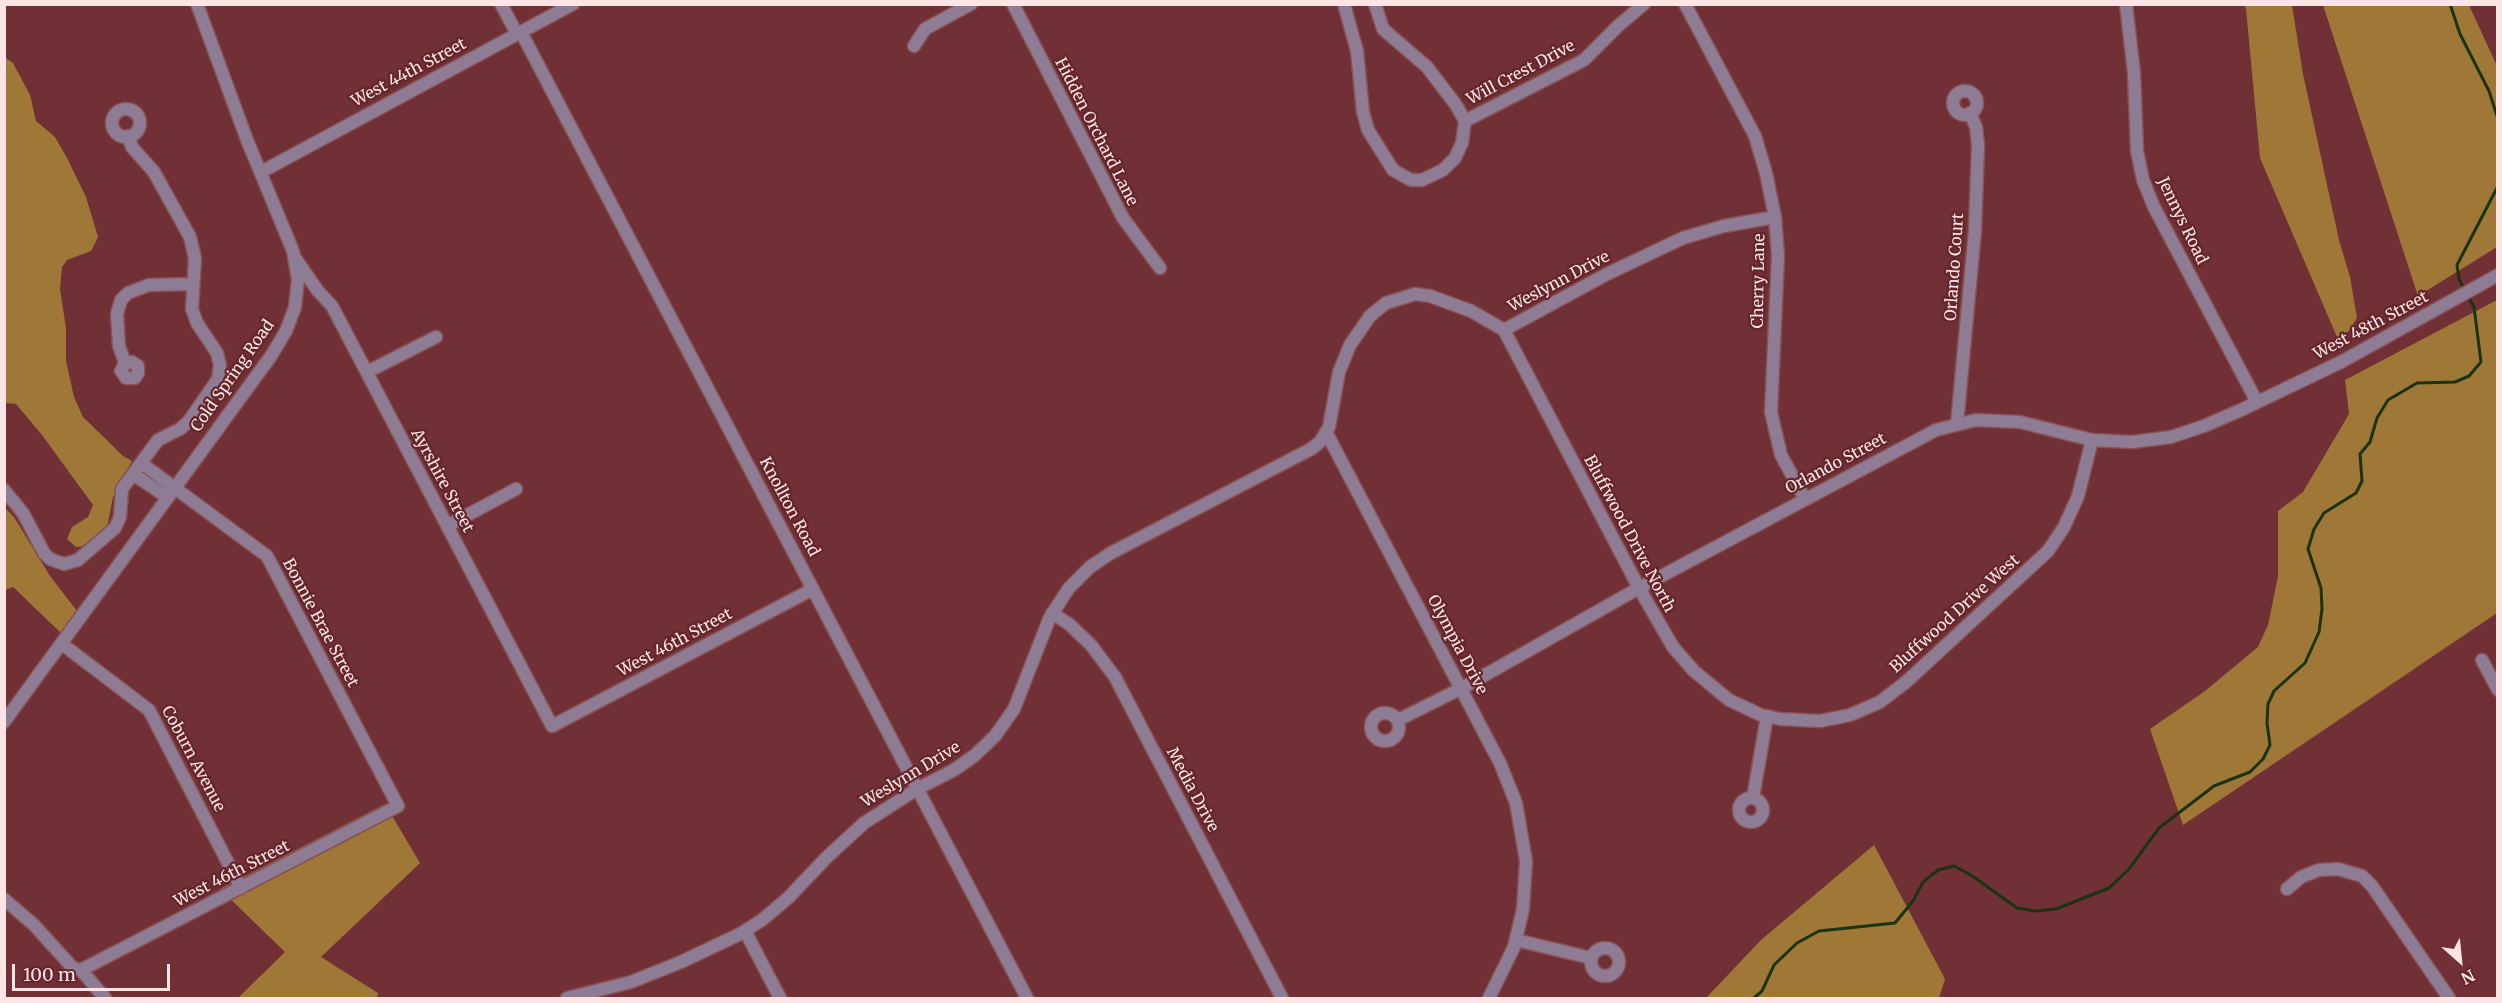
<!DOCTYPE html>
<html>
<head>
<meta charset="utf-8">
<style>
  body { margin:0 }
  #map { position:relative; width:2502px; height:1003px; overflow:hidden; background:#703035; font-family:Merriweather,serif }
  canvas { display:block }
  .frame { position:absolute; inset:0; border:6px solid #fde5e5; pointer-events:none }
  .north { position:absolute; left:2430px; top:931px; width:60px; height:60px; -webkit-text-stroke:4px #64252b; paint-order:stroke; rotate:153deg; font-size:16px; font-weight:700; line-height:24px; text-align:center; color:#fde5e5 }
  .north::after { content:''; display:block; margin:auto; width:21px; height:27px; background:#fde5e5; clip-path:polygon(50% 0,100% 100%,50% 72%,0 100%) }
  .scale { position:absolute; left:12px; top:964px; width:158px; height:27px; box-sizing:border-box; border:3px solid #fde5e5; border-top:0; padding-left:8px; font-size:18px; line-height:21px; white-space:nowrap; color:#fde5e5; -webkit-text-stroke:4px #64252b; paint-order:stroke }
</style>
</head>
<body>
<div id="map">
<canvas width="2502" height="1003"></canvas>
<div class="frame"></div>
<div class="north">N</div>
<div class="scale">100 m</div>
</div>
<script>
const ctx = document.querySelector('canvas').getContext('2d');
ctx.lineJoin = 'round';
function fillPath(path, color) { ctx.fillStyle = color; ctx.fill(path, 'evenodd'); }
const shape = rows => new Path2D(rows.map(r => 'M' + r).join(''));
function stroke(path, color, width, dash) { ctx.strokeStyle = color; ctx.lineWidth = width; ctx.lineCap = dash ? 'butt' : 'round'; ctx.setLineDash(dash || []); ctx.stroke(path); }
function write(font, color, halo, rows, align = 'center') {
  ctx.font = font + ' Merriweather,serif'; ctx.lineWidth = 4.5; ctx.setLineDash([]); ctx.textBaseline = 'middle'; ctx.strokeStyle = halo; ctx.fillStyle = color; for (const [text, x, y, turn = 0] of rows) {
    ctx.save(); ctx.translate(x, y); ctx.rotate((+turn || 0) * Math.PI / 180); ctx.textAlign = isNaN(turn) ? turn : align; if (halo) ctx.strokeText(text, 0, 0); ctx.fillText(text, 0, 0); ctx.restore();
  }
}
fillPath(shape([
  [2244,5,2292,5,2303,74,2339,240,2350,277,2357,318,2340,344,2260,158,2246,9],
  [2323,5,2469,5,2497,66,2497,247,2418,296],
  [4,57,13,63,30,95,36,121,55,137,67,158,86,197,98,237,91,251,67,260,62,267,60,289,66,328,66,361,74,397,83,417,123,456,132,461,113,497,107,528,89,546,76,547,67,539,72,527,88,517,93,505,42,435,16,404,5,403],
  [2497,300,2497,613,2183,825,2150,729,2205,691,2258,647,2268,625,2278,576,2278,511,2303,492,2349,414,2345,380],
  [4,507,14,517,50,576,77,611,61,633,13,587,5,590],
  [385,804,420,863,321,957,378,993,377,998,238,998,285,952,220,889],
  [1874,845,1945,979,1939,998,1706,998,1761,940]
]), '#9f7837');
stroke(shape([
  [2450,4,2460,34,2489,91,2498,119],
  [2465,291,2459,279,2457,265,2498,186],
  [1754,998,1762,991,1774,965,1797,943,1819,931,1895,923,1913,901,1923,882,1938,870,1954,866,1971,875,2017,908,2036,911,2056,909,2109,888,2129,869,2159,828,2214,786,2250,772,2263,759,2270,745,2267,723,2268,704,2274,691,2305,663,2319,632,2322,609,2321,588,2308,549,2314,529,2324,513,2356,493,2362,481,2360,454,2370,442,2377,418,2388,400,2417,383,2455,382,2469,376,2481,362,2474,307,2468,296]
]), '#1c3312', 3);
const minor = shape([
  [501,4,517,34],
  [1013,4,1123,218,1160,268],
  [1344,4,1357,51,1363,112,1368,130,1393,170,1411,180,1422,180,1443,170,1455,158,1462,143,1465,121,1456,105,1427,67,1383,29,1375,4],
  [1685,4,1755,136,1766,173,1775,217,1778,256,1771,412,1781,455,1805,499],
  [2126,4,2134,73,2137,151,2143,180,2154,207,2257,402],
  [914,46,925,29,971,4],
  '1953 103a12 12 0 1 1 24 0a12 12 0 1 1-24 0Z',
  '112 123a14 14 0 1 1 28 0a14 14 0 1 1-28 0Z',
  [1465,121,1584,60,1619,25,1644,4],
  [295,258,318,291,332,306,552,726,813,589],
  [1504,330,1639,588,1673,647,1694,671,1729,700,1761,715,1780,719,1820,721,1850,715,1880,702,1906,682,2048,551,2064,527,2078,496,2092,440],
  [125,363,132,362,138,366,138,373,135,378,126,378,121,371,125,363,119,346,117,314,121,300,128,293,149,285,193,284],
  [367,372,436,337],
  [1957,424,1975,230,1978,145,1976,127,1970,113],
  [1326,432,1500,763,1516,803,1526,861,1523,909,1514,947,1489,998],
  [133,474,167,497],
  [4,490,23,513,44,553,50,559,64,564,78,560,115,528,120,517,122,489,141,463,158,440,180,429,189,421,218,379,220,365,217,353,197,323,192,309,195,258,190,237,154,172,132,147,128,136],
  [447,526,516,489],
  [1052,613,1069,624,1091,645,1115,677,1282,998],
  [62,644,149,710,241,888],
  [2482,660,2498,690],
  '1371 727a14 14 0 1 1 28 0a14 14 0 1 1-28 0Z',
  [1398,720,1462,688,1639,588,1936,430,1976,420,2020,422,2092,440,2132,442,2171,437,2204,426,2241,410,2341,362,2498,275],
  '1739 810a12 12 0 1 1 24 0a12 12 0 1 1-24 0Z',
  [1753,798,1767,716],
  [2287,889,2301,877,2319,870,2338,869,2362,876,2372,886,2449,998],
  [4,899,34,925,73,968,81,970,105,998],
  [745,931,780,998],
  [1516,940,1591,958],
  '1591 962a14 14 0 1 1 28 0a14 14 0 1 1-28 0Z',
  [81,970,398,806,267,556,141,463],
  [567,998,631,982,681,962,740,934,762,920,788,898,827,857,864,823,917,789,954,770,974,756,995,736,1014,709,1050,617,1069,588,1090,567,1111,553,1311,449,1320,442,1329,427,1339,372,1350,345,1370,316,1386,303,1415,294,1430,296,1471,311,1504,330,1607,274,1683,238,1724,226,1775,217]
]);
const tertiary = shape([
  [521,32,1027,998],
  [261,172,573,4],
  [4,722,271,356,286,331,295,307,298,280,293,251,247,140,197,4]
]);
stroke(minor, '#895155', 15);
stroke(tertiary, '#895155', 15);
stroke(minor, '#8e7c94', 12);
stroke(tertiary, '#8e7c94', 12);
write('16px', '#fde5e5', '#64252b', [
  ["West 44th Street",409,73,-28],
  ["Will Crest Drive",1521,73,-28],
  ["Hidden Orchard Lane",1096,132,63],
  ["Jennys Road",2182,221,64],
  ["Orlando Court",1955,267,-86],
  ["Cherry Lane",1759,281,-89],
  ["Weslynn Drive",1559,282,-28],
  ["West 48th Street",2371,326,-28],
  ["Cold Spring Road",233,376,-55],
  ["Orlando Street",1836,464,-28],
  ["Ayrshire Street",442,481,62],
  ["Knollton Road",789,507,62],
  ["Bluffwood Drive North",1629,534,62],
  ["Bluffwood Drive West",1955,614,-42],
  ["Bonnie Brae Street",320,623,62],
  ["West 46th Street",675,643,-28],
  ["Olympia Drive",1457,645,62],
  ["Coburn Avenue",193,759,62],
  ["Weslynn Drive",911,775,-31],
  ["Media Drive",1192,790,62],
  ["West 46th Street",232,874,-27]
]);
</script>
</body>
</html>
